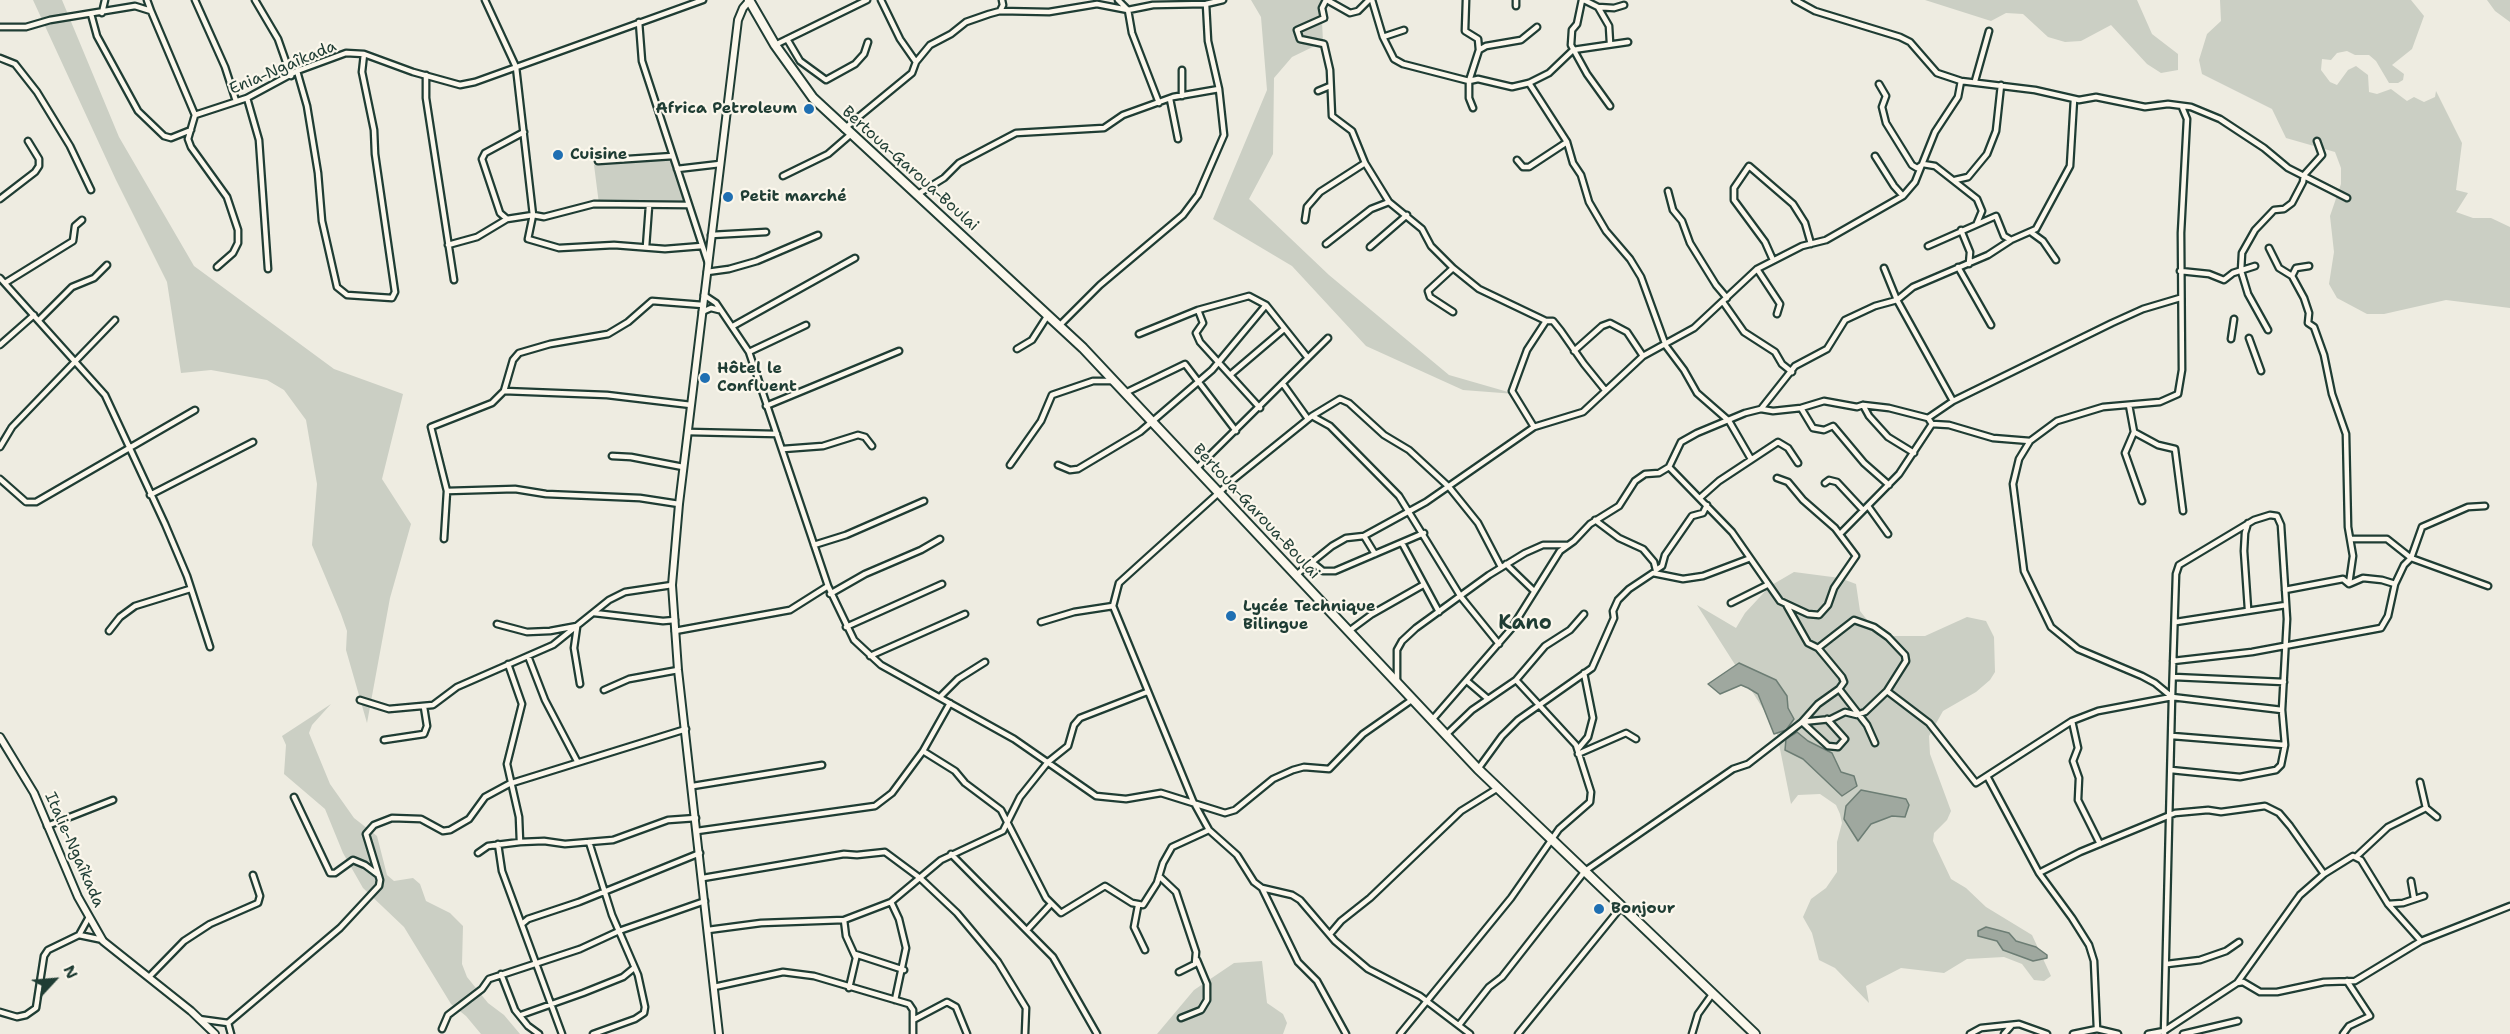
<!DOCTYPE html>
<html>
<head>
<meta charset="utf-8">
<style>
  body { margin:0 }
  #map { position:relative; width:2510px; height:1034px; overflow:hidden; background:#eeece1; font-family:"Shantell Sans",sans-serif }
  canvas { display:block }
  .north { position:absolute; left:24px; top:950px; width:60px; height:60px; -webkit-text-stroke:4px #fbf7ec; paint-order:stroke; rotate:64deg; font-size:16px; font-weight:700; line-height:24px; text-align:center; color:#1f3d34 }
  .north::after { content:''; display:block; margin:auto; width:21px; height:27px; background:#1f3d34; clip-path:polygon(50% 0,100% 100%,50% 72%,0 100%) }
</style>
</head>
<body>
<div id="map">
<canvas width="2510" height="1034"></canvas>
<div class="north">N</div>
</div>
<script>
const ctx = document.querySelector('canvas').getContext('2d');
ctx.lineJoin = 'round';
function fillPath(path, color) { ctx.fillStyle = color; ctx.fill(path, 'evenodd'); }
const shape = rows => new Path2D(rows.map(r => 'M' + r).join(''));
function stroke(path, color, width, dash) { ctx.strokeStyle = color; ctx.lineWidth = width; ctx.lineCap = dash ? 'butt' : 'round'; ctx.setLineDash(dash || []); ctx.stroke(path); }
function write(font, color, halo, rows, align = 'center') {
  ctx.font = font + ' "Shantell Sans",sans-serif'; ctx.lineWidth = 4.5; ctx.setLineDash([]); ctx.textBaseline = 'middle'; ctx.strokeStyle = halo; ctx.fillStyle = color; for (const [text, x, y, turn = 0] of rows) {
    ctx.save(); ctx.translate(x, y); ctx.rotate((+turn || 0) * Math.PI / 180); ctx.textAlign = isNaN(turn) ? turn : align; if (halo) ctx.strokeText(text, 0, 0); ctx.fillText(text, 0, 0); ctx.restore();
  }
}
fillPath(shape([
  [33,0,62,0,119,137,194,266,334,369,403,394,382,479,411,524,390,598,367,723,346,650,347,631,341,614,312,545,317,484,306,420,284,390,267,380,211,370,181,373,167,282,116,180],
  [1251,0,1321,0,1323,42,1292,57,1274,78,1273,154,1249,199,1329,275,1449,375,1515,394,1463,390,1366,346,1292,266,1213,219,1267,90,1261,17],
  [1925,0,2137,0,2152,34,2178,54,2178,70,2161,73,2147,64,2111,25,2081,41,2065,42,2048,37,2023,14,2006,13,1991,21],
  [2220,0,2411,0,2424,16,2412,49,2392,65,2404,74,2403,80,2398,83,2389,83,2376,61,2369,55,2355,55,2347,51,2337,53,2331,60,2322,59,2321,70,2330,82,2337,85,2348,70,2356,66,2368,75,2369,92,2377,94,2391,89,2407,101,2414,97,2424,102,2435,97,2436,91,2462,143,2456,190,2468,193,2456,212,2473,218,2491,218,2510,227,2510,308,2446,300,2384,314,2367,314,2337,298,2329,284,2334,252,2330,216,2341,184,2341,168,2335,152,2286,138,2272,109,2202,74,2199,60,2207,34,2221,21],
  [2487,0,2510,0,2510,22,2495,11],
  [670,155,684,204,599,204,594,165,606,159],
  [1794,572,1840,578,1856,584,1860,611,1872,626,1888,636,1925,636,1967,617,1986,621,1994,637,1995,672,1990,680,1976,692,1943,711,1929,736,1930,754,1951,811,1947,820,1934,833,1933,841,1951,879,1966,888,1986,907,2032,935,2051,976,2044,981,2034,980,2022,964,2004,957,1967,959,1944,973,1901,968,1866,986,1869,1003,1835,968,1819,960,1812,933,1803,917,1811,899,1826,888,1837,872,1837,842,1842,823,1840,814,1836,805,1820,794,1798,795,1791,804,1776,729,1697,605,1736,628,1745,613,1770,586],
  [331,704,312,725,309,733,330,784,354,818,377,836,387,875,394,881,413,878,420,884,426,901,450,913,463,926,462,964,467,977,488,1003,504,1015,520,1034,481,1034,466,1016,451,1004,404,927,363,888,343,853,325,809,284,774,286,745,282,736],
  [1262,961,1267,1003,1283,1014,1287,1023,1283,1034,1157,1034,1194,990,1234,963]
]), '#cbcfc4');
const water = shape([
  [1739,663,1776,680,1787,696,1788,708,1794,719,1786,730,1774,734,1758,694,1748,688,1741,685,1720,694,1708,684,1739,663],
  [1797,732,1808,741,1832,753,1841,772,1854,776,1857,786,1842,796,1803,759,1785,750,1786,739,1797,732],
  [1861,790,1906,799,1909,805,1905,817,1892,816,1871,824,1858,841,1844,819,1846,806,1861,790],
  [1986,927,2009,933,2016,941,2036,947,2047,955,2047,958,2033,961,2003,950,1997,941,1978,936,1978,931,1986,927]
]);
fillPath(water, '#9fa89f');
stroke(water, '#6c7d74', 1.5);
const minor = shape([
  [147,0,151,11],
  [195,0,225,67,236,101],
  [255,0,278,39,291,76],
  [485,0,516,67,533,215,544,217,594,204,689,205],
  [881,0,900,39,916,62],
  [1118,0,1128,10,1132,33,1159,103],
  [1326,0,1322,8,1324,18,1297,30,1300,39,1324,44,1330,70,1332,116,1352,131,1365,163,1389,202,1422,229,1431,246,1453,268],
  [1327,0,1350,13,1358,11,1369,0],
  [1372,0,1383,37,1394,59,1403,64,1469,81,1478,79,1512,87,1529,83,1549,73,1573,50,1628,42],
  [1466,0,1465,31,1478,39,1479,50,1469,81,1469,98,1473,108],
  [1582,0,1577,24,1572,30,1571,45,1587,74,1610,106],
  [1584,0,1598,7,1614,8,1624,5],
  [1795,0,1815,11,1900,37,1910,42,1937,73,1961,81,2035,90,2079,100,2096,97,2145,107,2168,104,2191,107,2220,119,2264,148,2288,168,2347,198],
  [1516,6,1516,0],
  [1598,7,1609,26,1610,43],
  [1000,11,1003,5,1002,0],
  [102,13,105,0],
  [91,14,97,36,138,111,164,136,171,138,191,130],
  [639,22,642,61,708,263],
  [0,27,26,27,50,20,135,6,151,11,195,115,247,98,297,71,346,53,364,54,413,72,460,85,475,82,703,0],
  [1383,37,1404,30],
  [787,39,800,61,826,80,855,64,864,54,868,42],
  [775,45,867,0],
  [1479,50,1486,46,1521,40,1537,27],
  [0,58,15,64,37,92,70,146,91,190],
  [297,71,307,106,318,173,322,221,337,287,347,295,392,298,395,292,375,154,374,130,362,72,364,54],
  [426,75,426,98,454,280],
  [1975,81,1989,31],
  [1529,83,1567,142,1573,163,1581,175,1589,202,1606,231,1630,259,1641,277,1666,346,1684,370,1697,393,1729,421,1751,459],
  [1879,84,1886,96,1882,107,1886,123,1912,165,1917,168,1923,164,1935,166,1977,199,1982,211,1977,223],
  [1318,91,1330,86],
  [1182,96,1182,70],
  [247,98,259,140,268,269],
  [1170,99,1178,139],
  [195,115,188,139,191,147,227,197,238,230,238,243,233,253,217,267],
  [844,129,912,73,916,62,930,45,951,34,966,22,989,14,1000,11,1049,12,1097,4,1128,10,1153,5,1206,4,1223,0],
  [1875,156,1894,186,1903,196],
  [1517,160,1523,167,1529,167,1567,142],
  [598,161,673,156],
  [677,169,720,164],
  [783,176,828,154,850,135],
  [1955,180,1968,177,1987,154,1996,131,2001,85],
  [1668,191,1673,210,1682,221,1690,243,1716,285,1727,298],
  [918,194,944,178,959,163,1016,133,1104,128,1123,115,1173,97,1219,89],
  [0,199,35,172,39,166,39,159,28,141],
  [507,219,500,213,482,159,485,153,524,132],
  [1305,220,1307,207,1320,192,1365,163],
  [1961,230,1970,252,1969,264],
  [2032,233,2043,241,2056,260],
  [711,235,766,232],
  [1326,244,1371,209,1389,202],
  [448,245,477,237,507,219,533,215,528,239,559,248,614,245,665,249,702,246],
  [1928,246,1996,216,2004,236,2011,240],
  [646,247,649,206],
  [1370,247,1407,215],
  [2269,248,2279,268,2292,276,2304,298,2309,313,2308,323,2314,327,2324,355,2332,394,2346,434,2348,527,2353,556,2349,584],
  [1773,260,1765,242,1734,200,1734,188,1749,166,1793,204,1805,223,1811,244],
  [1958,267,1991,325],
  [1884,268,1897,300,1953,401],
  [1757,269,1780,304,1777,314],
  [2180,271,2209,274,2224,280,2233,273,2255,266],
  [707,272,729,269,757,261,818,235],
  [2292,276,2296,268,2309,266],
  [0,278,105,395,165,524,187,576,210,647],
  [5,283,73,241,75,226,82,220],
  [704,295,716,303,749,352,828,586,854,640,881,665,1014,739,1096,796,1126,799,1161,793,1225,813,1235,810,1273,779,1293,770,1304,767,1329,769,1363,734,1413,699],
  [1723,302,1744,332,1775,352,1782,364,1792,372],
  [1198,310,1203,323,1196,333,1200,342,1260,408],
  [702,312,711,308,719,310],
  [1453,312,1430,297,1428,291,1453,268,1479,289,1546,321],
  [39,320,72,287,94,278,107,265],
  [733,326,855,258],
  [1059,326,1100,285,1183,215,1198,195,1224,135,1219,89,1208,41,1206,4],
  [2268,330,2248,294,2241,271,2242,253,2255,230,2274,210,2284,209,2292,203,2303,182,2304,175,2322,155,2317,141],
  [1139,334,1198,310,1249,296,1266,305,1308,358],
  [2249,338,2261,371],
  [2231,339,2234,319],
  [0,345,34,315],
  [1017,349,1032,340,1048,315],
  [1574,351,1602,326,1610,323,1627,332,1643,356],
  [749,352,806,325],
  [1230,375,1284,329],
  [1283,384,1308,419],
  [504,391,607,395,691,405],
  [1125,393,1185,364,1236,431],
  [1863,405,1869,416,1888,437,1914,453],
  [2129,405,2134,432,2158,445,2175,449,2183,511],
  [766,406,899,351],
  [1801,408,1813,428,1824,430,1833,426,1864,463,1889,485],
  [1761,409,1795,366,1827,349,1845,320,1875,306,1897,300,1913,287,1988,255,2011,240,2036,229,2070,166,2074,99],
  [1312,416,1330,426,1399,496,1461,597,1499,644],
  [1928,418,1953,401,2112,323,2143,309,2180,298],
  [1534,427,1512,391,1527,350,1546,321,1553,321,1561,331,1584,364,1605,390],
  [688,432,777,434],
  [2134,432,2125,453,2142,501],
  [0,447,12,427,115,320],
  [783,449,823,446,858,435,865,437,872,446],
  [612,456,631,457,683,467],
  [1010,465,1041,421,1052,395,1093,381,1114,381],
  [1058,465,1070,470,1078,469,1140,432,1212,370,1266,305],
  [1669,467,1732,532,1780,601,1808,614,1819,615,1828,605,1834,588,1856,556,1835,528,1803,500,1788,482,1777,478],
  [1196,469,1328,338],
  [0,479,26,502,36,502,195,410],
  [1825,483,1829,480,1837,482,1863,510],
  [447,491,515,489,546,494,640,498,679,504],
  [150,495,253,442],
  [1701,497,1719,481,1778,442,1788,448,1798,463],
  [1868,506,1888,534],
  [1595,520,1619,538,1643,549,1654,562,1656,570,1662,566,1665,555,1692,516,1703,513,1707,505],
  [1840,534,1899,474,1932,424],
  [1364,536,1375,554],
  [444,539,447,491,431,427,492,403,504,391,513,360,519,353,550,344,608,334,628,322,652,301,703,305],
  [2352,539,2387,539,2411,558,2488,586],
  [1402,543,1439,612],
  [814,545,846,535,924,501],
  [1312,562,1323,571,1335,571,1424,533],
  [1506,564,1534,591],
  [1296,575,1332,546,1346,538,1364,536,1426,502,1534,427,1583,412,1643,356,1694,328,1757,269,1802,246,1826,240,1903,196,1915,182,1935,132,1958,97,1961,81],
  [2285,590,2343,579,2349,584,2363,578,2382,580,2395,584],
  [830,594,865,574,921,550,940,539],
  [1731,603,1767,585],
  [1787,606,1808,643,1818,648],
  [2248,609,2244,551,2245,533,2248,523],
  [594,613,663,621,675,620],
  [1041,622,1074,612,1113,606],
  [2176,622,2286,605],
  [497,624,527,632,550,631,577,626],
  [577,627,574,648,580,684],
  [846,627,942,584],
  [109,631,120,617,135,606,190,589],
  [675,631,790,610,828,586],
  [1349,631,1372,614,1423,585],
  [528,656,545,700,577,761],
  [870,656,965,614],
  [2173,661,2252,652,2381,628,2388,616,2395,584,2404,565,2411,558,2422,527,2468,507,2485,506],
  [508,664,522,704,507,764,519,817,520,842],
  [2174,677,2284,682],
  [1397,680,1397,650,1402,641,1416,628,1489,575,1525,553,1543,545,1568,545],
  [1467,681,1488,699],
  [1839,689,1867,725,1875,743],
  [604,690,629,679,678,670],
  [940,697,958,679,985,662],
  [360,700,389,709,433,705,457,687,553,645,609,600,625,592,672,585],
  [1432,720,1511,629,1560,551,1574,541,1590,524,1619,506,1635,481,1645,474,1659,473,1669,467,1681,442,1697,433,1745,413,1761,409,1773,411,1801,408,1824,401,1857,407,1863,405,1889,408,1928,418,1932,424,1949,425,1993,438,2030,441],
  [2072,721,2078,748,2073,761,2079,778,2078,800,2100,844],
  [1802,722,1831,719,1845,712,1857,715,1865,712,1887,691],
  [1802,722,1828,746,1838,747,1845,739,1827,719],
  [1446,735,1472,710,1516,680,1545,646,1570,630,1584,614],
  [2172,736,2285,745],
  [384,740,424,734,427,726,424,707],
  [1578,749,1588,737,1593,718,1584,673],
  [923,751,955,771,965,783,1001,810,1046,898,1061,913,1105,886,1132,903,1143,905,1157,883,1163,863,1172,847,1209,830],
  [1578,754,1626,733,1636,739],
  [1478,769,1502,736,1518,720,1592,668,1614,618,1613,611,1618,600,1629,589,1653,573,1683,579,1703,576,1748,559],
  [2171,770,2240,777,2276,770,2281,765,2285,745,2282,710,2287,619,2281,525,2277,516,2270,515,2254,520,2179,565,2176,574,2172,697],
  [1987,776,2039,873,2072,918,2089,945,2094,961,2097,1029],
  [2420,782,2426,808],
  [693,786,822,765],
  [294,797,330,873,335,873,353,860,365,865,377,874],
  [47,826,113,800],
  [697,831,875,806,892,793,923,751,950,703],
  [589,842,612,915,638,975,645,1007,644,1013,635,1019,593,1034],
  [498,844,502,871,562,1034],
  [478,853,488,846,520,842,544,841,565,844,613,840,668,820,696,818],
  [951,854,1053,957,1097,1034],
  [2357,856,2388,827,2426,808,2437,817],
  [2039,873,2080,852,2175,813,2208,810,2221,812,2265,806,2279,813,2290,826,2324,874],
  [1159,876,1176,892,1196,952,1195,964,1179,972],
  [703,878,844,854,857,855,885,852,920,878,957,913,998,962,1026,1008,1025,1034],
  [2411,881,2414,898],
  [1262,888,1298,962,1317,981,1346,1034],
  [891,902,899,919,906,948,895,1000],
  [2388,904,2403,903,2424,896],
  [1138,906,1134,927,1145,950],
  [844,920,846,936,856,958,849,988],
  [522,924,528,919,579,902,700,853],
  [708,930,761,923,844,920,891,902,941,860,1003,831,1020,797,1048,762,1068,746,1074,725,1080,718,1147,692],
  [1027,930,1051,904],
  [1330,934,1341,921,1370,898,1461,811,1498,788],
  [79,935,89,917],
  [855,954,904,970],
  [2167,964,2200,960,2226,951,2239,942],
  [501,974,515,1010,528,1026,539,1034],
  [149,977,184,941,210,924,258,903,260,896,253,875],
  [2237,983,2243,982,2260,992,2277,992,2324,982,2355,981,2421,941],
  [714,987,783,972,814,976,909,1004,913,1010,913,1034],
  [0,1012,17,1017,26,1015,36,1008,44,956,48,950,79,935,103,940],
  [521,1015,583,993,623,977,634,968],
  [1181,1018,1201,1010,1207,1000,1207,984,1197,960],
  [199,1019,228,1023],
  [913,1020,947,1002,956,1007,967,1034],
  [228,1023,340,928,379,886,380,880,366,834,374,825,392,818,421,819,443,831,450,830,469,819,485,797,509,784,686,729],
  [228,1023,231,1034],
  [1459,1025,1489,987,1502,977,1585,871,1733,769,1748,764,1802,722,1818,704,1839,689,1844,682,1842,677,1818,648,1854,620,1874,627,1888,637,1905,655,1906,661,1887,691,1929,723,1976,783,2072,721,2098,711,2172,697,2282,710],
  [442,1029,448,1015,482,989,489,979,580,949,619,931,705,901],
  [1400,1034,1511,898,1559,829,1590,802,1591,792,1576,745,1516,680],
  [1470,1034,1420,996,1368,969,1335,941,1300,900,1292,895,1262,888,1254,882,1237,855,1209,830,1193,801,1113,606,1119,583,1141,563,1234,479,1312,416,1340,399,1349,403,1384,435,1409,450,1449,487,1478,523,1501,567],
  [1518,1034,1622,906],
  [1692,1034,1698,1014,1713,993],
  [1970,1034,1981,1028,2019,1024,2047,1034],
  [2004,1034,2012,1025],
  [2073,1034,2097,1029,2118,1034],
  [2148,1034,2164,1031,2237,983,2300,895,2324,874,2353,856,2361,860,2388,904,2421,941,2510,906],
  [2164,1034,2172,697,2155,683,2142,676,2078,649,2051,627,2024,571,2013,484,2019,459,2030,441,2057,421,2103,407,2160,402,2178,394,2182,370,2181,233,2187,119,2182,107],
  [2183,1034,2238,1021],
  [2343,1034,2349,1026,2370,1016,2347,981]
]);
const tertiary = shape([
  [0,737,34,793,78,897,103,941,191,1011,215,1034],
  [719,1034,678,670,672,585,679,504,738,20,743,8,749,1]
]);
const trunk = shape([
  [749,0,775,45,813,98,1083,348,1478,769,1755,1034]
]);
stroke(minor, '#1f3d34', 9);
stroke(tertiary, '#1f3d34', 10);
stroke(trunk, '#1f3d34', 12);
stroke(minor, '#fbf7ec', 4.5);
stroke(tertiary, '#fbf7ec', 6);
stroke(trunk, '#fbf7ec', 8);
for (const [x, y, r, color] of [
  [809,109,6,"#1f6fb2"],
  [558,155,6,"#1f6fb2"],
  [728,197,6,"#1f6fb2"],
  [705,378,6,"#1f6fb2"],
  [1231,616,6,"#1f6fb2"],
  [1599,909,6,"#1f6fb2"]
]) { const dot = new Path2D(); dot.arc(x, y, r, 0, 2 * Math.PI); ctx.fillStyle = color; ctx.fill(dot); stroke(dot, '#fbf7ec', 2); }
write('16px', '#1f3d34', '#fbf7ec', [
  ["Enia-Ngaîkada",283,68,-23],
  ["Bertoua-Garoua-Boulai",910,169,42],
  ["Bertoua-Garoua-Boulai",1256,512,47],
  ["Italie-Ngaîkada",74,850,66]
]);
write('bold 16px', '#1f3d34', '#fbf7ec', [
  ["Africa Petroleum",797,109,"right"],
  ["Cuisine",570,155],
  ["Petit marché",740,197],
  ["Hôtel le",717,369],
  ["Confluent",717,387],
  ["Lycée Technique",1243,607],
  ["Bilingue",1243,625],
  ["Bonjour",1611,909]
], 'left');
write('bold 20px', '#1f3d34', '#fbf7ec', [
  ["Kano",1525,624]
]);
</script>
</body>
</html>
